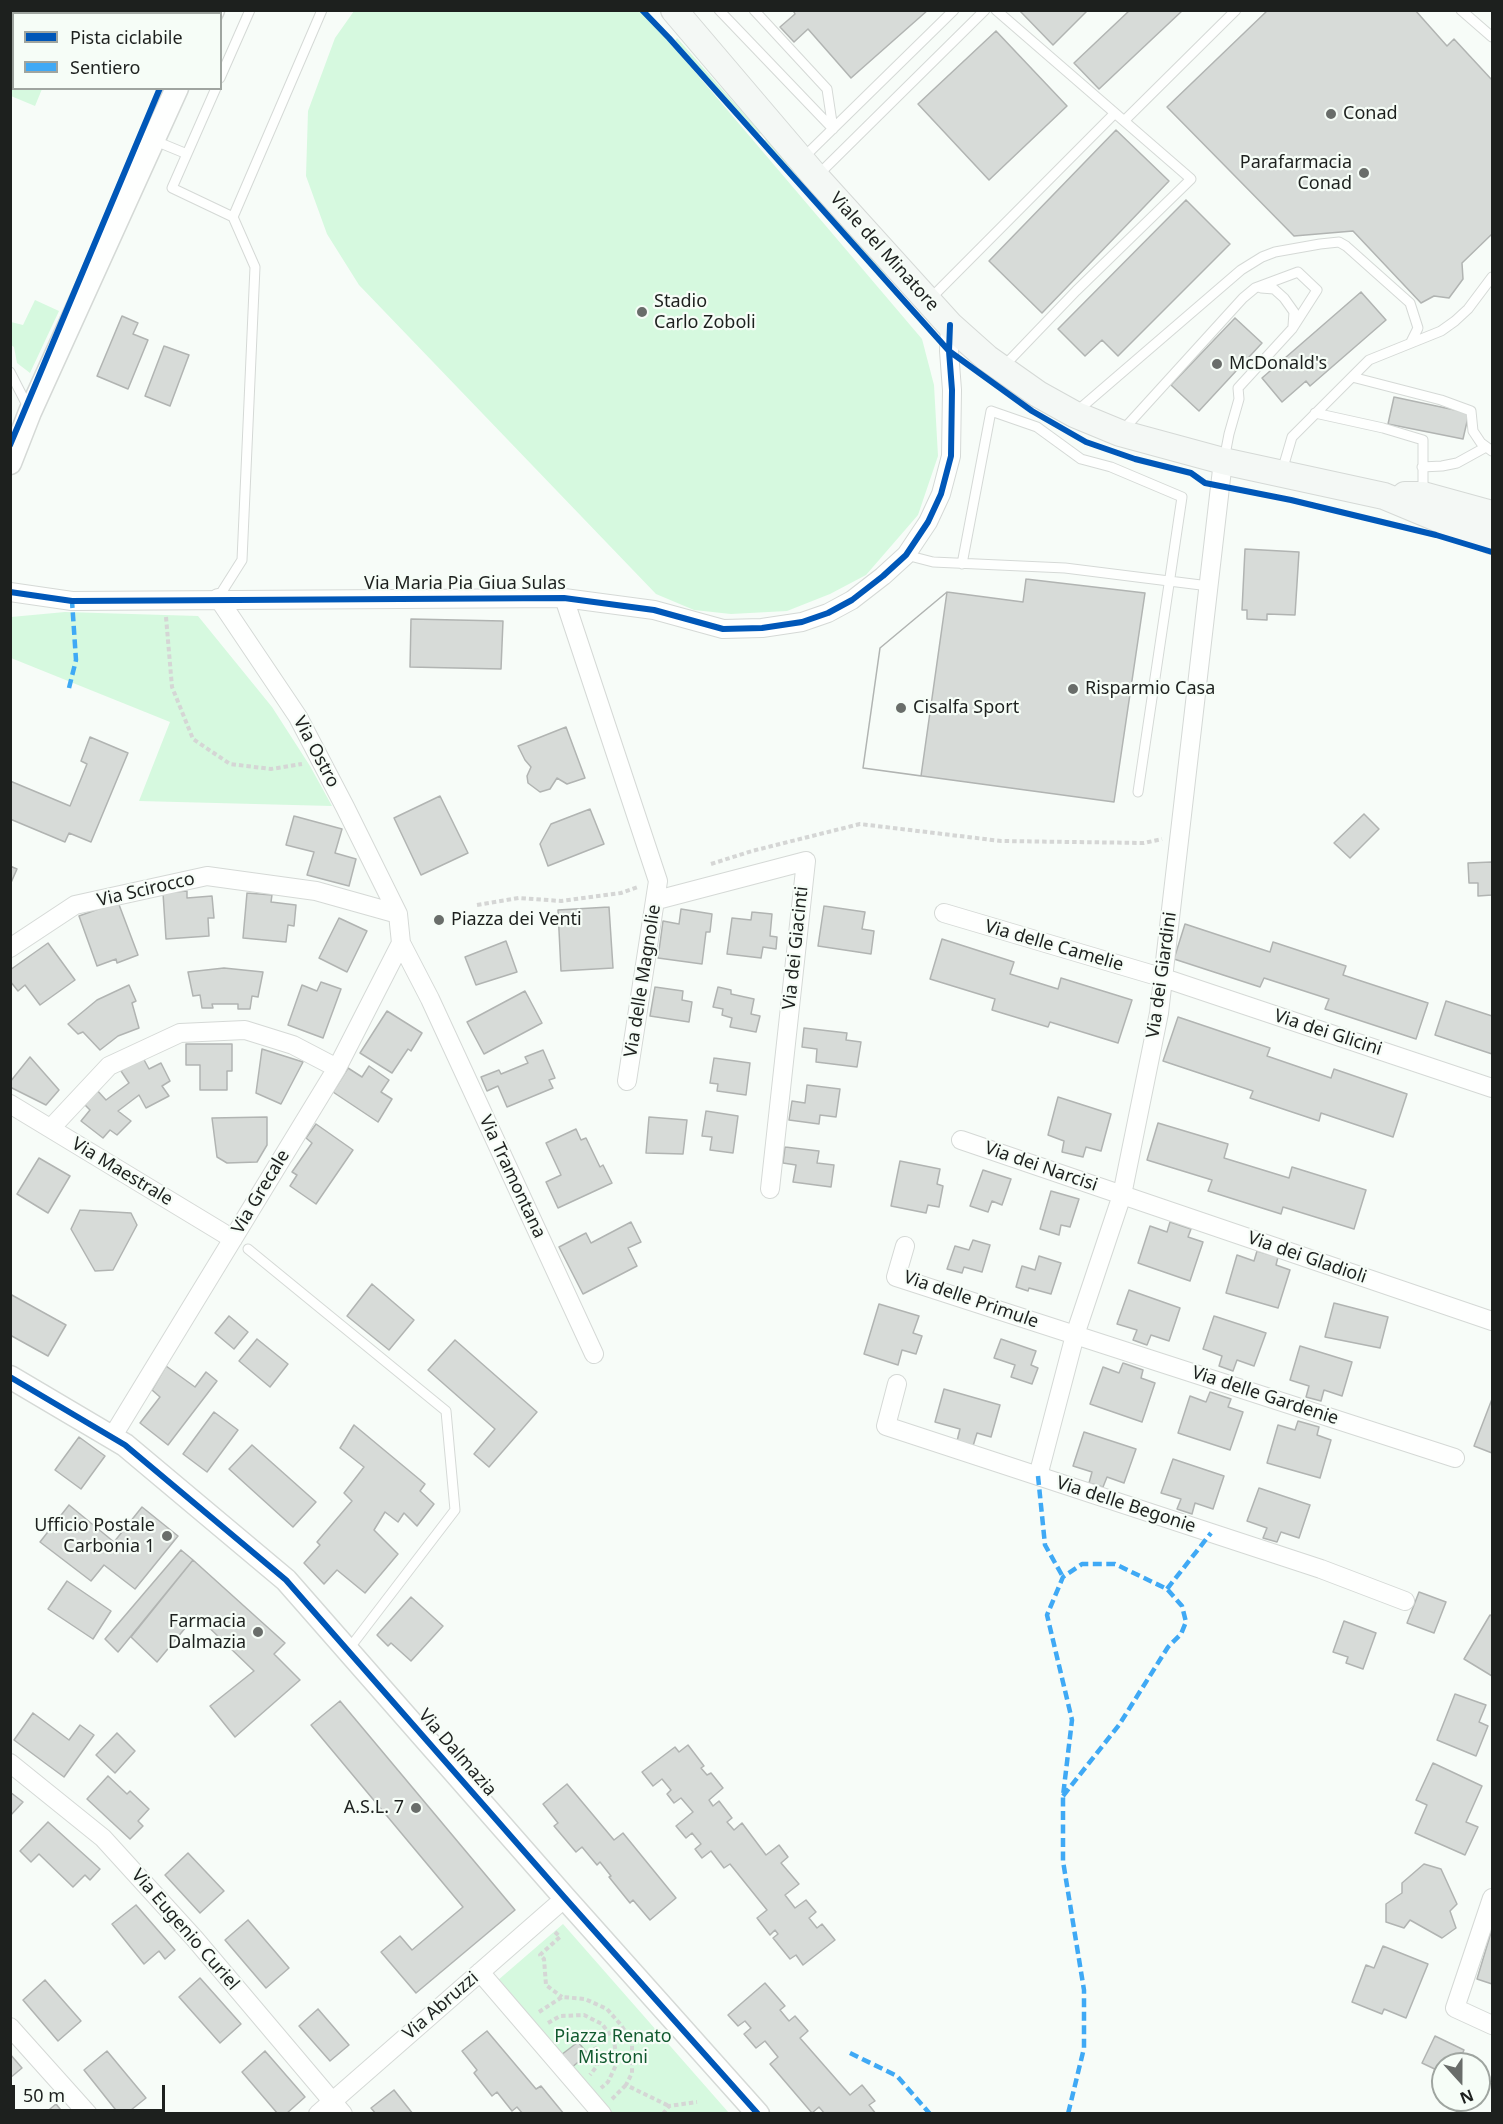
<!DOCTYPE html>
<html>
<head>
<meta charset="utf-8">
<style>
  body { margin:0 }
  #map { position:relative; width:1503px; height:2124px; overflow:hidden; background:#f7fcf8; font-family:"Noto Sans",sans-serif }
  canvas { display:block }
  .frame { position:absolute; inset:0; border:12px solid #1d201e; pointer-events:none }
  .legend { position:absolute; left:12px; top:12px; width:210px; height:78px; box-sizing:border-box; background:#f6fdf7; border:2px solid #9fa5a0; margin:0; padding:8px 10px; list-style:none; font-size:18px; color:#1d201e }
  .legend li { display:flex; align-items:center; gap:12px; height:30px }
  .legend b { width:30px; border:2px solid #9fa5a0 }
  .north { position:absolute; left:1431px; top:2052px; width:60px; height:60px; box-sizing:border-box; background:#f6fdf7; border:2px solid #9fa5a0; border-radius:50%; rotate:159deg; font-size:16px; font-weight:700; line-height:24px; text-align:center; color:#1d201e }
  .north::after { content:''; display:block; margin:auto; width:21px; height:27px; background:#696d6a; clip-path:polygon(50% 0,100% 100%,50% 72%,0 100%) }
  .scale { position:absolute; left:12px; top:2085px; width:153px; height:27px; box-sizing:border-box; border:3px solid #1d201e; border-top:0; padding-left:8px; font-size:18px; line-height:21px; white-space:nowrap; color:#1d201e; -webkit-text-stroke:4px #f6fdf7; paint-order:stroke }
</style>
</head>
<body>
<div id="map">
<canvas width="1503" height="2124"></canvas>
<div class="frame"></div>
<ul class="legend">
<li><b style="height:8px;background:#0057b8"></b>Pista ciclabile</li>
<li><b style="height:8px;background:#3fa9f5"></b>Sentiero</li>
</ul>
<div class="north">N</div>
<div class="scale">50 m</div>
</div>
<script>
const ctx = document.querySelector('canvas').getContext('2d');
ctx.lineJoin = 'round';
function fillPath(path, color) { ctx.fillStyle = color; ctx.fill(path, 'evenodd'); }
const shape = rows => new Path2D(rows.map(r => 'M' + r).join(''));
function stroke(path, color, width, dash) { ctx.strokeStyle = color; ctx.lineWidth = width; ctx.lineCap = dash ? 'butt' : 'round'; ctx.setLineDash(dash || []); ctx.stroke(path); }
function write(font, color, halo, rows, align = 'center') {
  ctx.font = font + ' "Noto Sans",sans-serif'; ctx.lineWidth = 4.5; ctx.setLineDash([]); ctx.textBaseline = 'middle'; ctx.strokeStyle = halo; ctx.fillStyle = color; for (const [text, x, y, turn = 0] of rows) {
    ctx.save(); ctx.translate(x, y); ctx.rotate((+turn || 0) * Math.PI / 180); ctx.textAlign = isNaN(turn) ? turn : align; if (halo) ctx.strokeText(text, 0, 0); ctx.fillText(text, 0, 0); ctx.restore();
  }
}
fillPath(shape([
  [354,11,641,10,650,19,922,339,934,385,938,456,918,515,866,575,830,594,787,611,731,614,694,610,656,594,359,285,327,234,306,176,308,111,335,38],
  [13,20,14,88,42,89,35,106,11,96,10,26],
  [677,38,713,79,761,133,759,134,675,41],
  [766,139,887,274,885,276,764,141],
  [35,300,59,311,30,373,17,363,14,347,11,345,11,322,23,325],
  [65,612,198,616,272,707,310,766,332,806,139,801,170,722,11,658,11,617],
  [563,1924,729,2113,613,2113,497,1981]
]), '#d6f9df');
const building = shape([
  [793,10,928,10,851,78,808,29,794,42,780,27,795,14,793,10],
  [1019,10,1088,10,1053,45,1019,10],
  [1130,10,1183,10,1099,89,1074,63,1130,10],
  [1268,10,1415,10,1447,46,1454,39,1492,80,1492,234,1462,263,1463,279,1449,298,1434,296,1421,303,1353,231,1294,236,1167,107,1268,10],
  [996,31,1067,106,989,180,918,104,996,31],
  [1116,130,1169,181,1042,313,989,261,1116,130],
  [1186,200,1230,244,1118,356,1102,340,1085,356,1058,329,1186,200],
  [1361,292,1386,320,1310,386,1306,381,1282,402,1262,378,1361,292],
  [122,316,138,323,133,334,148,340,128,389,97,376,122,316],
  [1235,318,1262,343,1199,411,1171,385,1235,318],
  [164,346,189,355,170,406,145,396,164,346],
  [1394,397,1469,413,1463,439,1388,424,1394,397],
  [1245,549,1299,552,1295,615,1267,614,1267,620,1247,619,1247,610,1242,610,1245,549],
  [1026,579,1145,593,1114,802,863,768,880,648,947,592,1023,602,1026,579],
  [947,592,921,776,863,768,880,648,947,592],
  [411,619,503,621,501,669,410,667,411,619],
  [566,727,585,778,567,784,557,778,550,789,540,792,528,783,527,776,531,767,525,760,518,746,566,727],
  [90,737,128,753,91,842,69,833,65,842,10,819,10,781,70,806,87,764,81,761,90,737],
  [440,796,468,853,421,875,394,818,440,796],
  [590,809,604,844,548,866,540,844,551,824,590,809],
  [1364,814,1379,829,1350,858,1334,843,1364,814],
  [294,816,342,829,335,853,356,859,349,886,307,875,314,852,286,845,294,816],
  [1492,862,1492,895,1478,896,1478,883,1469,883,1468,863,1492,862],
  [10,866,17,869,10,885,10,866],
  [187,891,187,898,212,896,214,918,208,918,209,936,166,939,163,893,187,891],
  [247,893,272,895,271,902,296,905,294,926,288,925,286,942,243,938,247,893],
  [118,902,138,955,117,963,116,959,97,966,79,916,118,902],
  [824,906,865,912,862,929,874,931,871,954,818,946,824,906],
  [609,907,613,968,561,971,558,910,609,907],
  [681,909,712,914,710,932,706,932,702,964,658,958,663,921,679,924,681,909],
  [752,912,772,914,770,936,777,937,776,949,763,947,761,958,727,954,732,918,751,920,752,912],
  [339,918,367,931,347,972,319,958,339,918],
  [1185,924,1270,952,1273,942,1346,966,1343,975,1428,1003,1416,1039,1325,1009,1329,999,1264,978,1260,987,1174,959,1185,924],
  [942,939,1014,962,1010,974,1058,989,1061,978,1132,1000,1118,1043,1050,1022,1048,1027,992,1010,995,999,930,979,942,939],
  [506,941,517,972,476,985,465,957,506,941],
  [48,943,75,980,40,1005,25,985,18,991,10,981,10,970,48,943],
  [224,968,263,972,258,997,252,996,250,1009,238,1009,238,1004,212,1004,213,1008,202,1008,200,995,193,996,188,972,224,968],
  [321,982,341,989,323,1038,288,1025,302,985,317,991,321,982],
  [129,985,136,1001,132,1003,139,1028,118,1036,100,1050,83,1032,78,1034,68,1024,97,1000,129,985],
  [655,987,683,991,682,1000,692,1002,689,1022,650,1016,655,987],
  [718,987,731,990,731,994,754,999,751,1014,760,1016,756,1032,730,1027,732,1018,722,1015,723,1009,713,1007,718,987],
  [525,991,542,1023,484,1054,467,1022,525,991],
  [1446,1001,1492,1016,1492,1054,1435,1035,1446,1001],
  [387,1011,422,1033,411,1051,408,1049,392,1073,360,1053,387,1011],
  [1178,1017,1270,1048,1267,1056,1331,1078,1334,1069,1407,1094,1393,1137,1321,1113,1319,1121,1250,1098,1253,1091,1163,1061,1178,1017],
  [804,1028,847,1033,846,1040,861,1042,857,1067,816,1062,817,1049,802,1047,804,1028],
  [186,1044,232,1044,232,1071,227,1071,227,1090,200,1090,200,1065,186,1065,186,1044],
  [262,1049,303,1062,281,1104,256,1093,262,1049],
  [543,1050,555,1078,549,1080,553,1088,507,1107,498,1086,487,1091,481,1077,499,1070,501,1074,528,1063,525,1057,543,1050],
  [142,1056,149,1069,161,1063,170,1081,162,1086,169,1096,146,1108,139,1095,118,1111,131,1121,117,1135,110,1130,103,1138,81,1121,90,1110,82,1102,95,1088,106,1100,129,1083,121,1071,142,1056],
  [30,1057,59,1090,46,1105,10,1087,10,1082,30,1057],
  [714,1058,750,1063,746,1095,717,1091,718,1084,710,1083,714,1058],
  [369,1066,389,1080,381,1092,392,1099,378,1122,333,1092,348,1068,362,1077,369,1066],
  [807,1085,840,1089,836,1117,820,1115,819,1124,789,1120,792,1101,805,1103,807,1085],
  [1058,1097,1111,1114,1101,1151,1086,1147,1083,1157,1062,1152,1064,1141,1048,1135,1058,1097],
  [706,1111,738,1116,733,1153,710,1150,712,1137,702,1136,706,1111],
  [267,1117,267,1145,257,1162,227,1163,217,1157,212,1118,267,1117],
  [649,1117,687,1120,683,1154,646,1153,649,1117],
  [1158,1123,1228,1144,1224,1158,1289,1178,1292,1167,1366,1190,1354,1229,1283,1207,1281,1214,1208,1191,1212,1180,1147,1160,1158,1123],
  [316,1124,353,1150,316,1204,290,1186,297,1175,292,1172,312,1143,306,1138,316,1124],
  [576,1129,581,1140,586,1138,600,1167,603,1165,612,1183,558,1208,546,1182,561,1175,546,1143,576,1129],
  [785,1147,819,1151,817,1163,834,1165,831,1187,793,1182,796,1165,783,1163,785,1147],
  [39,1158,70,1176,48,1213,17,1194,39,1158],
  [900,1161,940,1169,937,1184,943,1186,939,1207,928,1205,926,1213,891,1206,900,1161],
  [983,1170,1011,1179,1002,1205,992,1201,988,1212,970,1206,983,1170],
  [1051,1191,1079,1199,1070,1227,1061,1225,1059,1235,1040,1229,1051,1191],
  [80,1210,131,1213,137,1225,113,1270,95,1271,71,1229,80,1210],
  [631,1222,641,1242,628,1248,637,1266,583,1294,559,1247,586,1233,591,1243,631,1222],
  [1170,1222,1191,1229,1188,1237,1203,1242,1190,1281,1138,1263,1150,1226,1167,1232,1170,1222],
  [973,1240,990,1245,982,1272,964,1267,962,1273,947,1269,955,1246,969,1250,973,1240],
  [1257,1251,1278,1257,1276,1265,1290,1270,1278,1308,1226,1293,1237,1255,1254,1261,1257,1251],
  [1039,1256,1061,1263,1051,1294,1029,1288,1028,1291,1016,1287,1022,1266,1035,1270,1039,1256],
  [372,1284,414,1320,389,1350,347,1316,372,1284],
  [1129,1290,1180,1308,1169,1341,1151,1335,1147,1345,1133,1340,1137,1330,1117,1324,1129,1290],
  [10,1294,66,1325,48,1356,10,1335,10,1294],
  [1334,1303,1388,1317,1380,1348,1325,1337,1334,1303],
  [879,1304,919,1316,913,1333,922,1336,916,1354,902,1350,898,1365,864,1354,879,1304],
  [229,1316,248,1332,234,1349,215,1333,229,1316],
  [1214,1316,1266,1333,1254,1366,1237,1360,1233,1371,1219,1366,1222,1356,1203,1349,1214,1316],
  [257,1339,288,1364,270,1387,239,1361,257,1339],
  [1001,1339,1036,1351,1031,1365,1038,1368,1032,1384,1011,1377,1015,1365,994,1358,1001,1339],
  [455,1340,537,1412,489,1467,474,1454,495,1429,428,1370,455,1340],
  [1300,1346,1352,1362,1342,1396,1324,1390,1321,1401,1306,1397,1309,1386,1290,1380,1300,1346],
  [1123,1363,1143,1370,1141,1378,1155,1383,1142,1422,1090,1404,1103,1367,1119,1373,1123,1363],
  [166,1366,195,1387,206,1372,217,1381,168,1445,140,1423,160,1397,152,1390,166,1366],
  [944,1389,1000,1405,991,1437,977,1433,973,1446,957,1441,960,1429,935,1422,944,1389],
  [1210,1392,1231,1399,1228,1407,1243,1412,1230,1450,1178,1433,1190,1396,1206,1402,1210,1392],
  [1492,1399,1492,1453,1474,1446,1492,1399],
  [214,1412,238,1430,207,1472,183,1454,214,1412],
  [1298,1421,1319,1427,1317,1435,1331,1440,1320,1478,1267,1463,1278,1425,1295,1430,1298,1421],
  [354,1425,425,1484,420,1491,434,1504,417,1526,404,1513,398,1522,385,1512,374,1530,398,1554,365,1593,337,1570,324,1584,304,1563,320,1545,317,1542,352,1501,344,1493,364,1467,340,1448,354,1425],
  [1084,1432,1136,1449,1124,1483,1107,1477,1103,1487,1089,1483,1092,1472,1073,1466,1084,1432],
  [79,1437,105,1456,81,1489,55,1470,79,1437],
  [252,1445,316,1502,293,1527,229,1469,252,1445],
  [1173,1459,1224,1476,1213,1509,1195,1503,1192,1514,1177,1509,1181,1499,1161,1493,1173,1459],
  [1259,1488,1310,1505,1299,1538,1281,1532,1277,1542,1263,1538,1267,1528,1247,1521,1259,1488],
  [69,1505,114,1542,142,1507,178,1536,135,1589,104,1565,91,1581,40,1542,69,1505],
  [181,1550,193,1560,118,1652,105,1639,181,1550],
  [193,1560,285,1643,274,1654,300,1680,235,1737,210,1706,254,1671,196,1615,157,1662,131,1637,193,1560],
  [67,1581,111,1611,93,1639,48,1609,67,1581],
  [1419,1592,1446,1602,1434,1633,1407,1623,1419,1592],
  [411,1597,443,1626,411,1661,391,1643,388,1646,377,1635,411,1597],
  [1490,1615,1492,1616,1492,1676,1464,1659,1490,1615],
  [1344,1621,1376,1633,1363,1669,1346,1663,1348,1657,1333,1652,1344,1621],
  [1455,1694,1486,1705,1479,1722,1488,1726,1476,1756,1437,1740,1455,1694],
  [340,1701,515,1910,416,1993,381,1952,400,1936,412,1950,463,1907,311,1725,340,1701],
  [33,1713,69,1740,80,1725,94,1735,64,1777,14,1740,33,1713],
  [117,1733,135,1751,115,1773,96,1755,117,1733],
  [688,1745,704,1766,701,1768,707,1775,711,1773,723,1788,709,1800,713,1806,719,1801,732,1818,727,1822,734,1830,742,1823,766,1855,779,1845,788,1857,781,1863,799,1884,785,1895,795,1908,806,1900,816,1912,809,1918,817,1928,822,1924,835,1940,803,1965,796,1955,790,1959,773,1938,778,1934,775,1930,770,1935,757,1918,767,1910,730,1864,724,1868,711,1851,702,1858,695,1849,701,1844,692,1833,686,1838,676,1826,693,1812,681,1798,674,1803,667,1794,671,1790,662,1779,653,1786,642,1772,675,1747,679,1752,688,1745],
  [1433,1763,1482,1786,1466,1822,1478,1827,1465,1855,1415,1833,1427,1805,1416,1800,1433,1763],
  [108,1776,127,1794,130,1791,149,1809,138,1821,143,1826,130,1839,87,1799,108,1776],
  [567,1784,614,1840,623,1833,676,1898,650,1920,633,1900,630,1903,609,1877,611,1876,600,1862,597,1865,582,1847,576,1852,554,1826,558,1823,543,1804,567,1784],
  [10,1792,23,1802,10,1816,10,1792],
  [48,1822,100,1869,90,1880,85,1875,73,1887,39,1854,31,1862,20,1851,48,1822],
  [188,1853,224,1891,200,1913,165,1875,188,1853],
  [1424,1864,1441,1869,1457,1904,1450,1911,1456,1928,1442,1938,1410,1920,1404,1928,1386,1922,1386,1904,1402,1893,1402,1883,1424,1864],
  [136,1905,175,1950,165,1959,159,1951,144,1964,112,1924,136,1905],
  [248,1920,289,1968,266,1988,225,1940,248,1920],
  [1492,1929,1492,1984,1477,1979,1492,1929],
  [1383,1946,1428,1964,1406,2018,1384,2009,1382,2014,1352,2002,1366,1965,1374,1968,1383,1946],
  [200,1978,241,2024,220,2043,179,1997,200,1978],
  [45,1980,81,2021,58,2041,23,2000,45,1980],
  [765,1983,785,2006,780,2010,789,2021,795,2016,808,2031,800,2038,850,2095,862,2085,875,2101,869,2105,876,2114,825,2114,819,2107,812,2113,770,2064,778,2057,765,2041,756,2048,744,2034,751,2028,745,2021,738,2026,728,2015,765,1983],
  [318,2009,349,2045,330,2061,299,2026,318,2009],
  [487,2031,536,2089,541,2086,564,2114,523,2114,517,2107,512,2111,497,2092,492,2096,474,2073,477,2070,462,2051,487,2031],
  [1435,2036,1464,2050,1458,2064,1443,2064,1443,2073,1422,2063,1435,2036],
  [578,2042,588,2054,571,2068,561,2055,578,2042],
  [107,2051,146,2098,126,2114,119,2114,84,2070,107,2051],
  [265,2051,305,2097,286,2114,278,2114,242,2072,265,2051],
  [10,2054,22,2068,10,2078,10,2054],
  [394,2090,413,2114,376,2114,371,2108,394,2090],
  [56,2104,64,2114,44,2114,56,2104]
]);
fillPath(building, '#d7dbd8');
stroke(building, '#b1b4b2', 1.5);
const service = shape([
  [719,10,833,129],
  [754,10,827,89,833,129],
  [996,10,1191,179,1076,291,1004,366],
  [1461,10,1492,37],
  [220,78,250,10],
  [216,88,172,188,233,217,322,10],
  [1124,121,1236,10],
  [153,140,187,154],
  [803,158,954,10],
  [818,175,985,10],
  [1261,288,1274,289,1284,298,1294,312,1293,326],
  [930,299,1115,113],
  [10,372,28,407],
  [1352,377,1441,400,1471,411,1473,431,1481,443,1492,451],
  [1076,412,1241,270,1262,257,1275,252,1320,244,1339,242,1346,246,1410,303,1418,328,1411,342],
  [1315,413,1383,428,1423,440,1423,493],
  [1122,431,1243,298,1255,288,1298,272,1317,290,1292,329,1238,388,1239,399,1229,434,1224,460],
  [1422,467,1442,466,1457,463,1486,447],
  [1282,471,1292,437,1369,360,1441,331,1455,321,1468,309,1492,277],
  [906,555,933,562,1065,568,1209,586],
  [962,564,991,411,1037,427,1081,459,1111,467,1182,497,1138,792],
  [218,598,242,560,255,267,233,217],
  [248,1249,446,1411,455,1510,348,1650]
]);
const minor = shape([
  [10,592,72,601,564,598,654,610,723,629,762,628,802,622,828,613,852,600,883,576,906,555,928,522,941,494,951,456,952,390,949,351,950,325],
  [218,598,298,717,345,807,398,914,401,943,430,999,594,1354],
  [564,598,658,881,627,1081],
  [657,900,806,861,770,1189],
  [944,913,1164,978,1492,1088],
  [10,948,75,905,207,876,316,891,398,914],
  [10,1104,233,1239],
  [51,1128,109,1066,180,1033,245,1030,293,1045,337,1068],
  [961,1140,1492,1321],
  [905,1246,896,1277,1455,1458],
  [897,1384,886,1426,1321,1569,1405,1601],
  [111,1436,117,1429,337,1068,401,943],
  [1038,1476,1075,1335,1122,1195,1159,1013,1223,461],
  [10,1763,103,1838,195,1939,343,2114],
  [1492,1898,1455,2008,1492,2025],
  [480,1972,602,2114],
  [10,2027,88,2114],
  [318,2114,565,1898]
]);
const tertiary = shape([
  [211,14,213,10],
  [10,463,30,412,177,88],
  [10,1377,125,1445,286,1580,565,1898,758,2114]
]);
const secondary = shape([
  [674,10,816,177,950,325,987,358,1038,394,1074,414,1120,433,1223,461,1384,496,1492,541],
  [1405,495,1423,495,1492,514]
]);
stroke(service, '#d5d9d6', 11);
stroke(minor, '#d5d9d6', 20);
stroke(tertiary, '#d5d9d6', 25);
stroke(secondary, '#d5d9d6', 28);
stroke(shape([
  [166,617,172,687,193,739,230,764,271,769,302,764],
  [711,864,752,851,860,824,1001,841,1144,843,1162,839],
  [477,905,519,898,561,901,621,893,638,887],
  [555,1932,560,1937,540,1955,544,1959,546,1985,562,1997],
  [539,2012,562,1997,585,1999,607,2009,621,2025,632,2042,632,2073,626,2085,669,2106],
  [548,2023,560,2016,584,2015,602,2024,614,2040,617,2063,608,2082,601,2088],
  [557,2036,562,2032,579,2033,591,2040,597,2051,597,2066,590,2075],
  [612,2099,626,2085],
  [663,2114,669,2106,697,2102]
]), '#d5d6d5', 4, [4.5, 3]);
stroke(service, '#fefffe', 9);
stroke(minor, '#fefffe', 18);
stroke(tertiary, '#fefffe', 22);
stroke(secondary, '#f4f8f5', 26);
stroke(shape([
  [69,688,76,660,72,601],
  [1038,1476,1045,1545,1063,1577],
  [1167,1589,1211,1533],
  [1063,1796,1119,1725,1168,1647,1181,1634,1186,1622,1182,1606,1167,1589,1115,1564,1082,1564,1063,1577,1047,1615,1072,1720,1063,1796,1063,1861,1084,1990,1084,2048,1068,2114],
  [850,2053,897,2076,930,2114]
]), '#3fa9f5', 4.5, [9, 4.5]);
stroke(shape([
  [642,10,669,38,949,351,1032,411,1086,442,1135,459,1191,473,1205,483,1291,500,1436,535,1492,552],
  [10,445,160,88],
  [10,592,72,601,564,598,654,610,723,629,762,628,802,622,828,613,852,600,883,576,906,555,928,522,941,494,951,456,952,390,949,351,950,325],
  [10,1377,125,1445,286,1580,565,1898,758,2114]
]), '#0057b8', 6);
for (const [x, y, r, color] of [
  [1331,114,6,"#696d6a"],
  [1364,173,6,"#696d6a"],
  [642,312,6,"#696d6a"],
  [1217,364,6,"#696d6a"],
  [1073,689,6,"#696d6a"],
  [901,708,6,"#696d6a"],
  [439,920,6,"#696d6a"],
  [167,1536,6,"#696d6a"],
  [258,1632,6,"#696d6a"],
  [416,1808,6,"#696d6a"]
]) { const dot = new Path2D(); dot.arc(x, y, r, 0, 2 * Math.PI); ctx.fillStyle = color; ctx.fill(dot); stroke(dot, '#f6fdf7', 2); }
write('18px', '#1d201e', '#f6fdf7', [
  ["Conad",1343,114],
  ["Parafarmacia",1352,163,"right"],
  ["Conad",1352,184,"right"],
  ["Stadio",654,302],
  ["Carlo Zoboli",654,323],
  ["McDonald's",1229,364],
  ["Risparmio Casa",1085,689],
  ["Cisalfa Sport",913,708],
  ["Piazza dei Venti",451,920],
  ["Ufficio Postale",155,1526,"right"],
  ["Carbonia 1",155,1547,"right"],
  ["Farmacia",246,1622,"right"],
  ["Dalmazia",246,1643,"right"],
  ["A.S.L. 7",404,1808,"right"]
], 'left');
write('18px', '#1d201e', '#f6fdf7', [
  ["Viale del Minatore",884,252,48],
  ["Via Maria Pia Giua Sulas",465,584],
  ["Via Ostro",316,752,62],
  ["Via Scirocco",146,890,-13],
  ["Via delle Camelie",1054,946,16],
  ["Via dei Giacinti",796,948,-84],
  ["Via dei Giardini",1162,975,-82],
  ["Via delle Magnolie",643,981,-81],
  ["Via dei Glicini",1328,1033,18],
  ["Via dei Narcisi",1041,1167,19],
  ["Via Maestrale",122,1172,31],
  ["Via Tramontana",512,1177,65],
  ["Via Grecale",261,1192,-59],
  ["Via dei Gladioli",1307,1258,19],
  ["Via delle Primule",971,1300,19],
  ["Via delle Gardenie",1265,1396,18],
  ["Via delle Begonie",1126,1505,18],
  ["Via Dalmazia",457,1753,49],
  ["Via Eugenio Curiel",185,1930,49],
  ["Via Abruzzi",441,2006,-41]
]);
write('18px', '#115a2f', '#f6fdf7', [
  ["Piazza Renato",613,2037],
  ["Mistroni",613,2058]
]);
</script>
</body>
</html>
